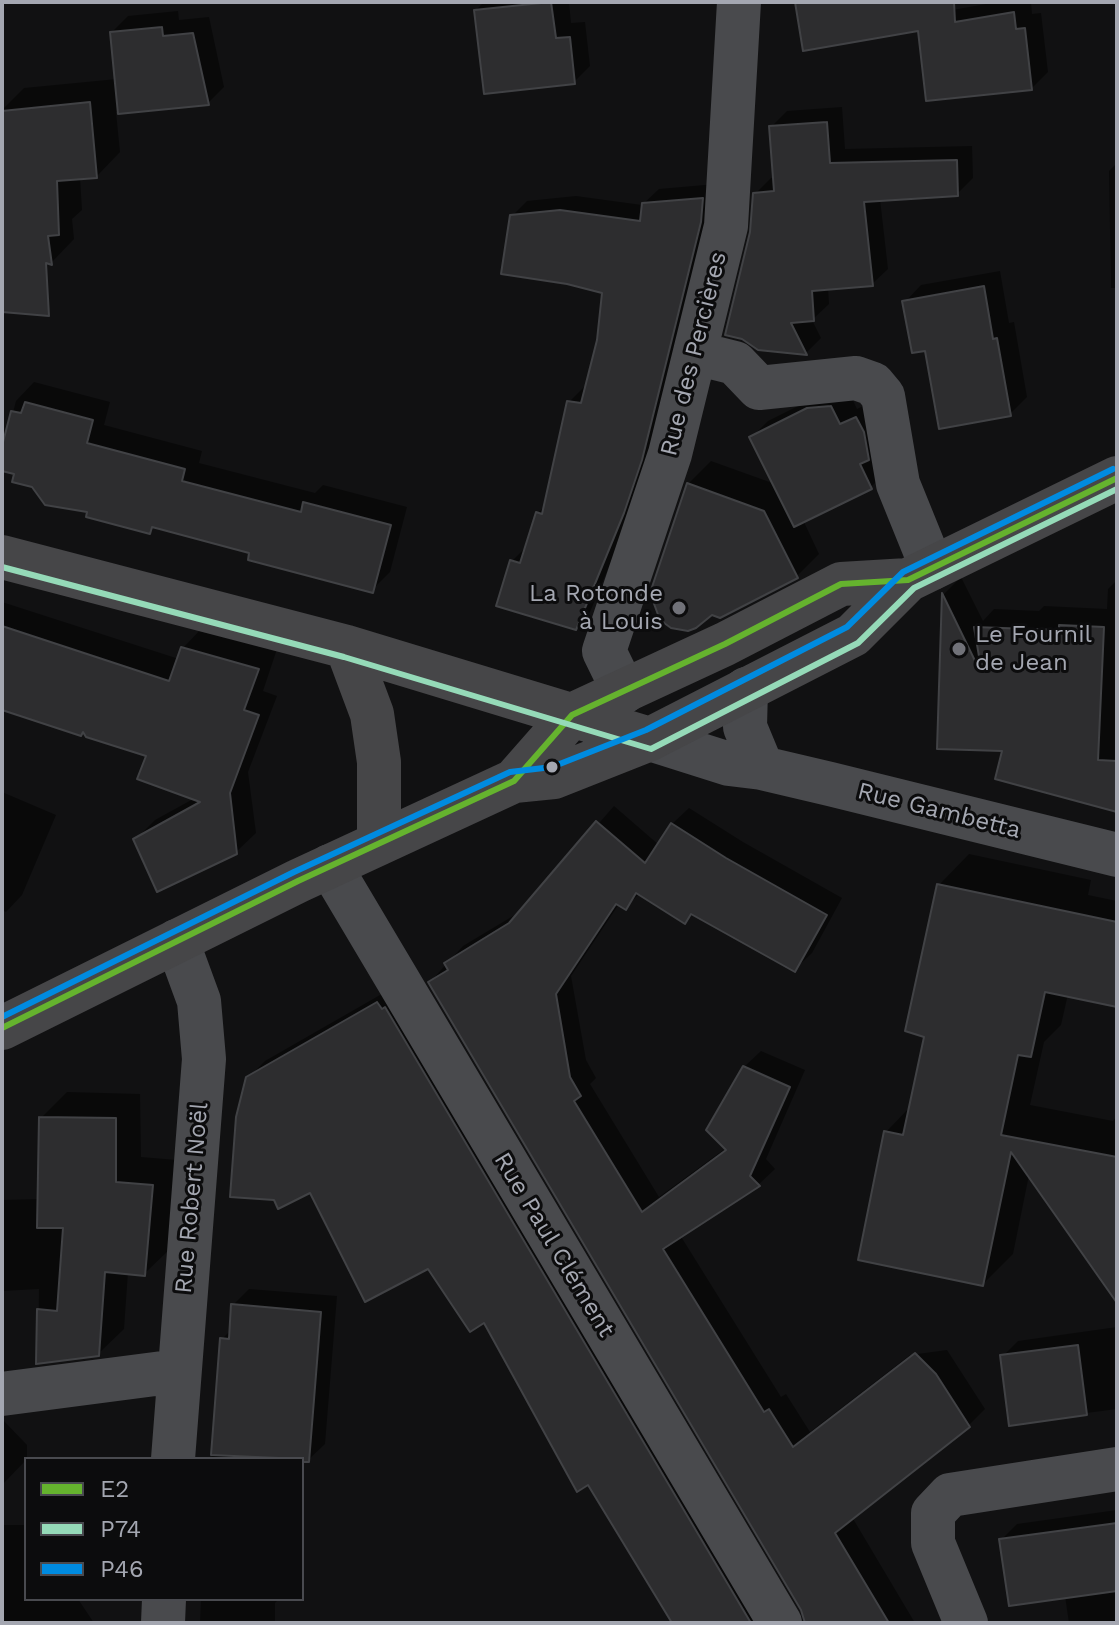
<!DOCTYPE html>
<html>
<head>
<meta charset="utf-8">
<style>
  body { margin:0 }
  #map { position:relative; width:1119px; height:1625px; overflow:hidden; background:#111112; font-family:"Work Sans",sans-serif }
  canvas { display:block }
  .frame { position:absolute; inset:0; border:4px solid #a4a7b1; pointer-events:none }
  .legend { position:absolute; left:24px; top:1457px; width:280px; height:144px; box-sizing:border-box; background:#0c0c0d; border:2px solid #494a4f; margin:0; padding:10px 14px; list-style:none; font-size:24px; color:#a4a7b1 }
  .legend li { display:flex; align-items:center; gap:16px; height:40px }
  .legend b { width:40px; border:2px solid #494a4f }
</style>
</head>
<body>
<div id="map">
<canvas width="1119" height="1625"></canvas>
<div class="frame"></div>
<ul class="legend">
<li><b style="height:10px;background:#65b32e"></b>E2</li>
<li><b style="height:10px;background:#95dab8"></b>P74</li>
<li><b style="height:10px;background:#008be0"></b>P46</li>
</ul>
</div>
<script>
const ctx = document.querySelector('canvas').getContext('2d');
ctx.lineJoin = 'round';
function fillPath(path, color) { ctx.fillStyle = color; ctx.fill(path, 'evenodd'); }
const shape = rows => new Path2D(rows.map(r => 'M' + r).join(''));
function stroke(path, color, width, dash) { ctx.strokeStyle = color; ctx.lineWidth = width; ctx.lineCap = dash ? 'butt' : 'round'; ctx.setLineDash(dash || []); ctx.stroke(path); }
function write(font, color, halo, rows, align = 'center') {
  ctx.font = font + ' "Work Sans",sans-serif'; ctx.lineWidth = 6; ctx.setLineDash([]); ctx.textBaseline = 'middle'; ctx.strokeStyle = halo; ctx.fillStyle = color; for (const [text, x, y, turn = 0] of rows) {
    ctx.save(); ctx.translate(x, y); ctx.rotate((+turn || 0) * Math.PI / 180); ctx.textAlign = isNaN(turn) ? turn : align; if (halo) ctx.strokeText(text, 0, 0); ctx.fillText(text, 0, 0); ctx.restore();
  }
}
fillPath(shape([
  [484,2,569,2,571,23,585,22,590,66,574,82,476,10],
  [997,2,1031,2,1032,14,1041,13,1048,72,1032,88,936,13],
  [178,11,179,20,209,17,224,87,208,103,116,112,120,152,97,176,80,177,82,210,72,219,74,239,51,263,32,257,2,310,2,110,24,88,117,79,112,32,128,16],
  [842,107,845,149,972,146,973,178,957,194,880,199,888,269,872,284,828,287,829,304,812,320,821,338,806,353,758,349,752,232,755,194,771,178,775,178,771,127,787,111],
  [1117,163,1117,288,1111,288,1109,171],
  [716,184,638,497,590,612,576,627,512,561,527,546,538,513,546,505,569,402,584,387,587,388,599,340,605,286,512,216,527,201,576,196,642,205,659,189],
  [1000,271,1009,323,1014,322,1027,397,1010,414,927,348,905,302,921,285],
  [34,382,110,402,104,425,202,451,199,463,315,493,323,485,407,507,390,572,372,590,252,551,155,526,149,532,33,485,17,473,2,469,2,454,16,401],
  [848,390,857,409,873,401,887,471,871,487,803,520,819,554,796,577,688,484,711,461,775,484,752,437,768,421,826,392],
  [961,577,983,621,994,609,1039,611,1044,606,1107,609,1108,589,1117,580,1117,809,1004,750,939,747,944,594],
  [2,602,179,659,183,648,202,628,277,649,263,691,277,696,248,772,256,833,236,852,135,840,155,820,195,798,148,755,85,730,2,708],
  [2,792,56,815,22,895,6,912,2,910],
  [614,806,659,845,672,824,689,808,743,842,842,898,812,953,795,969,693,913,685,922,640,893,625,908,619,904,571,976,586,1060,596,1078,590,1084,659,1197,726,1148,744,1067,761,1051,805,1070,766,1159,775,1169,758,1185,680,1235,781,1397,786,1394,810,1432,910,1355,947,1350,985,1409,969,1425,852,1517,915,1623,807,1623,803,1609,430,982,463,946,523,910],
  [969,854,1091,880,1088,895,1117,901,1117,1005,1068,994,1061,1025,1044,1042,1030,1105,1113,1121,1117,1116,1117,1253,1029,1175,1013,1254,983,1284,886,1132,911,1106,926,1035,939,885],
  [394,987,779,1623,672,1623,589,1482,485,1320,429,1267,311,1190,248,1078,265,1061],
  [67,1092,140,1094,141,1157,177,1160,170,1249,144,1274,128,1272,124,1329,98,1354,38,1362,39,1289,2,1291,2,1200,40,1199,41,1118],
  [249,1289,337,1296,325,1444,308,1460,212,1459,222,1339,231,1330,233,1305],
  [1117,1327,1117,1409,1010,1423,1002,1357,1018,1341],
  [2,1419,27,1445,27,1459,2,1485],
  [1117,1510,1117,1623,1069,1623,1065,1596,1001,1540,1017,1524],
  [2,1525,26,1525,26,1599,78,1599,94,1623,2,1623],
  [201,1599,279,1599,275,1603,275,1623,200,1623]
]), '#0007');
const building = shape([
  [551,2,556,38,570,37,575,84,484,94,474,10,551,2],
  [795,2,954,2,955,22,1014,12,1016,29,1025,28,1032,90,926,101,918,31,803,51,795,2],
  [162,27,163,36,193,33,209,105,118,114,110,32,162,27],
  [90,102,97,178,57,181,59,235,48,236,52,265,46,263,49,316,2,312,2,111,90,102],
  [827,122,830,163,957,160,958,196,864,202,873,286,812,291,814,321,791,323,807,355,758,350,742,339,725,335,750,232,753,193,774,191,769,126,827,122],
  [703,198,701,222,642,460,624,513,576,630,496,606,510,560,520,563,536,512,542,514,567,401,581,403,597,340,602,293,567,284,501,274,510,215,560,210,640,221,642,203,703,198],
  [984,286,993,339,997,338,1011,416,939,429,925,351,912,353,902,301,984,286],
  [25,402,93,420,87,443,185,469,182,481,301,512,303,502,391,525,373,593,248,560,249,553,152,527,150,534,86,517,87,512,45,505,32,487,12,482,14,474,2,471,2,446,11,411,21,413,25,402],
  [831,406,840,424,856,417,864,432,869,460,860,464,872,489,794,527,749,437,807,408,831,406],
  [687,483,764,511,798,578,720,618,712,615,696,628,688,631,671,628,660,620,650,593,687,483],
  [942,593,979,669,981,668,974,627,1059,630,1059,625,1104,627,1098,760,1117,761,1117,812,995,779,1002,751,937,749,942,593],
  [2,626,169,681,181,647,259,669,244,710,259,715,230,793,237,854,157,892,133,839,200,802,137,779,146,756,86,737,83,732,81,736,2,710,2,626],
  [596,821,645,863,671,823,726,858,827,915,795,972,691,914,685,924,636,893,626,910,616,904,556,994,570,1077,581,1096,574,1101,642,1212,726,1150,706,1130,743,1066,790,1087,750,1176,760,1186,663,1249,764,1412,769,1409,793,1447,915,1353,936,1374,970,1427,835,1533,889,1623,805,1623,801,1610,428,982,448,970,444,963,509,923,596,821],
  [937,884,1117,922,1117,1007,1045,992,1031,1057,1018,1055,1001,1135,1117,1157,1117,1303,1011,1152,983,1286,858,1260,884,1131,903,1135,924,1037,905,1031,937,884],
  [377,1002,382,1009,385,1007,751,1623,672,1623,588,1485,577,1492,484,1323,470,1332,428,1269,365,1302,310,1193,278,1209,274,1200,230,1197,236,1117,246,1077,377,1002],
  [39,1117,116,1118,116,1182,153,1185,145,1276,105,1272,99,1356,36,1364,37,1309,57,1311,63,1228,37,1228,39,1117],
  [231,1304,321,1312,309,1462,302,1462,302,1459,211,1455,220,1338,229,1339,231,1304],
  [1078,1345,1087,1415,1009,1426,1000,1355,1078,1345],
  [1117,1523,1117,1591,1009,1606,999,1539,1117,1523]
]);
fillPath(building, '#2d2d2f');
stroke(building, '#414245', 2);
stroke(shape([
  [695,353,735,363,759,388,856,378,873,384,883,396,898,484,932,568],
  [746,689,745,727,762,768],
  [624,692,604,651,670,454,726,226,739,2],
  [650,739,729,764,762,768,830,784,1117,855],
  [330,866,780,1623],
  [2,1394,178,1371],
  [173,1459,204,1059,199,1001,177,941],
  [163,1623,164,1599],
  [966,1623,933,1543,933,1513,950,1495,1117,1469]
]), '#494a4d', 44);
stroke(shape([
  [2,557,347,647,650,739],
  [347,647,372,714,379,762,379,843],
  [514,781,572,715,725,644,841,584,908,580],
  [2,1028,298,881,514,781,554,777,650,739,853,635,908,580,1117,478]
]), '#464648', 44);
stroke(shape([
  [2,1028,298,881,514,781,572,715,725,644,841,584,908,580,1117,478]
]), '#65b32e', 6);
stroke(shape([
  [2,567,344,657,651,749,858,643,914,588,1117,489]
]), '#95dab8', 6);
stroke(shape([
  [2,1017,294,872,510,772,552,767,646,730,847,627,903,572,1113,469]
]), '#008be0', 6);
for (const [x, y, r, color] of [
  [679,608,8,"#717279"],
  [959,649,8,"#717279"],
  [552,767,7,"#a4a7b1"]
]) { const dot = new Path2D(); dot.arc(x, y, r, 0, 2 * Math.PI); ctx.fillStyle = color; ctx.fill(dot); stroke(dot, '#0c0c0d', 3); }
write('24px', '#a4a7b1', '#0c0c0d', [
  ["Rue des Percières",694,354,-76],
  ["Rue Gambetta",939,811,14],
  ["Rue Robert Noël",192,1198,-85],
  ["Rue Paul Clément",554,1245,59]
]);
write('24px', '#a4a7b1', '#0c0c0d', [
  ["La Rotonde",663,594],
  ["à Louis",663,622],
  ["Le Fournil",975,635,"left"],
  ["de Jean",975,663,"left"]
], 'right');
</script>
</body>
</html>
